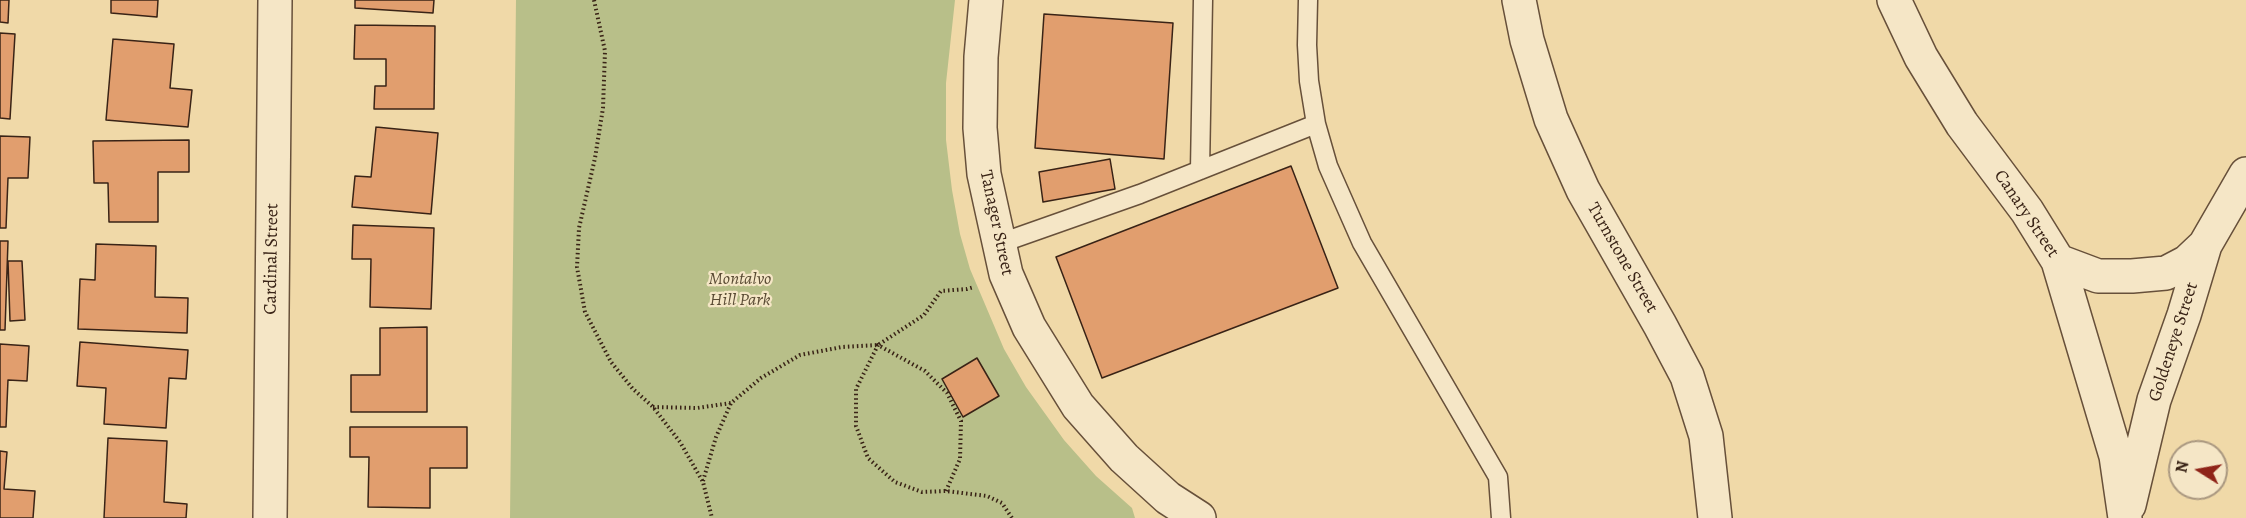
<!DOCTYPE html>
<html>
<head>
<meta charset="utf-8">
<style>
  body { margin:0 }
  #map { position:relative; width:2246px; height:518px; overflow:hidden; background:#f0d9a8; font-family:Alegreya,serif }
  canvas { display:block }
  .north { position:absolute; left:2168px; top:440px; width:60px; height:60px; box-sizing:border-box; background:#f5e6c6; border:2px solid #aa9880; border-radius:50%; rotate:281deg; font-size:16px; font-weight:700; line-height:24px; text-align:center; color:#392316 }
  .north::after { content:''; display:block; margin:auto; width:21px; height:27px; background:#8f2418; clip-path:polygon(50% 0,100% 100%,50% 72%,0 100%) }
</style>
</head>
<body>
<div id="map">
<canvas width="2246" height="518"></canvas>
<div class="north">N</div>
</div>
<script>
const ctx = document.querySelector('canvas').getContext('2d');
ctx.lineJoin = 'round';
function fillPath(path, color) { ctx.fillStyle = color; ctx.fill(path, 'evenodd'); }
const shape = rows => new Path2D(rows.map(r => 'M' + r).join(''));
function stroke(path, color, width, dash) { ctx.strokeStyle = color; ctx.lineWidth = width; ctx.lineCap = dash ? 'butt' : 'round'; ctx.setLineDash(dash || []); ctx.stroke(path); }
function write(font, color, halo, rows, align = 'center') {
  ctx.font = font + ' Alegreya,serif'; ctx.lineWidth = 4.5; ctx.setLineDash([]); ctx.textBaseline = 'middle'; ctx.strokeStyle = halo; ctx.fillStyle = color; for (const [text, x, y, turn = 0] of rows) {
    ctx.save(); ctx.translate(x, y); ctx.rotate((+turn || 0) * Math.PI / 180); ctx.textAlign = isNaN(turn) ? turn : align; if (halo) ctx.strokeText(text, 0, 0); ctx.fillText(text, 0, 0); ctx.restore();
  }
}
fillPath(shape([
  [516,0,955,0,946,83,946,140,952,190,960,234,970,269,1004,349,1026,387,1064,440,1096,476,1132,508,1135,518,510,518]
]), '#b8bf89');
const building = shape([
  [0,0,9,0,8,23,0,22,0,0],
  [111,0,158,0,157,17,111,13,111,0],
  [355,0,434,0,433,13,355,8,355,0],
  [1044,14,1173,23,1164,159,1035,148,1044,14],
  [355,25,435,26,434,109,374,109,375,86,386,86,386,59,354,59,355,25],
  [0,33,15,34,10,119,0,118,0,33],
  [113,39,174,44,170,88,192,90,188,127,106,120,113,39],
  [376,127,438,133,431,214,352,207,355,176,371,177,376,127],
  [0,136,30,137,28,178,8,178,6,228,0,228,0,136],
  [189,140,189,172,158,172,158,222,109,222,108,183,94,183,93,141,189,140],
  [1110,159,1115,189,1043,202,1039,172,1110,159],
  [1291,166,1338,288,1102,378,1056,257,1291,166],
  [353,225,434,228,431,309,370,307,371,259,352,259,353,225],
  [0,241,8,241,5,330,0,330,0,241],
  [96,244,156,246,155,297,188,298,187,333,78,329,80,279,95,280,96,244],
  [8,261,22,261,25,320,10,321,8,261],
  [427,327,427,412,351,412,351,375,380,375,380,328,427,327],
  [80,342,188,350,186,379,169,378,166,428,104,424,106,388,77,386,80,342],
  [0,344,29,346,27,381,8,380,6,427,0,427,0,344],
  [977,358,999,396,963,417,942,379,977,358],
  [350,427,467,427,467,468,430,468,430,508,368,507,369,457,350,457,350,427],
  [108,438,167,441,164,502,187,504,186,518,104,518,108,438],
  [0,451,7,452,4,489,35,491,33,518,0,518,0,451]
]);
fillPath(building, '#e19e6e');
stroke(building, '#392316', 1.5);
const service = shape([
  [1308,0,1307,45,1309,81,1316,124],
  [1200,170,1203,0],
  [998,244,1140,194,1316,124,1328,166,1362,243,1498,477,1501,518]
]);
const minor = shape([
  [986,0,981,57,980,128,984,174,1006,274,1029,327,1078,406,1124,458,1168,498,1199,518],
  [1519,0,1527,40,1551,119,1583,190,1660,325,1687,376,1706,436,1715,518],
  [1894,0,1921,57,1962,124,2027,211,2058,261,2116,456,2125,518],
  [2058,261,2098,276,2132,276,2166,273,2187,262,2205,245],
  [2129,505,2154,400,2184,315,2205,245,2246,174],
  [270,518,275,0]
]);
stroke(service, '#67503a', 21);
stroke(minor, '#67503a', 36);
stroke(shape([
  [594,0,605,51,603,108,595,158,579,228,577,267,585,312,611,362,633,389,653,407,680,442,703,482,712,518],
  [653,407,697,408,731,403],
  [703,481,716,437,731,403,761,378,800,355,842,347,878,345,924,315,941,291,967,289,974,287],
  [946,491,960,459,961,421,947,393,925,371,878,345,856,389,856,426,868,458,895,482,922,492,946,491,987,496,1002,503,1012,518]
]), '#392316', 4, [1.5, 3]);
stroke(service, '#f5e6c6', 18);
stroke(minor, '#f5e6c6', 33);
write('18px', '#392316', '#f5e6c6', [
  ["Canary Street",2026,214,56],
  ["Tanager Street",996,223,78],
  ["Turnstone Street",1622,258,60],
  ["Cardinal Street",272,259,-89],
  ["Goldeneye Street",2174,342,-72]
]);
write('italic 18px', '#594a33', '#f5e6c6', [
  ["Montalvo",740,280],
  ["Hill Park",740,301]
]);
</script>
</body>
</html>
